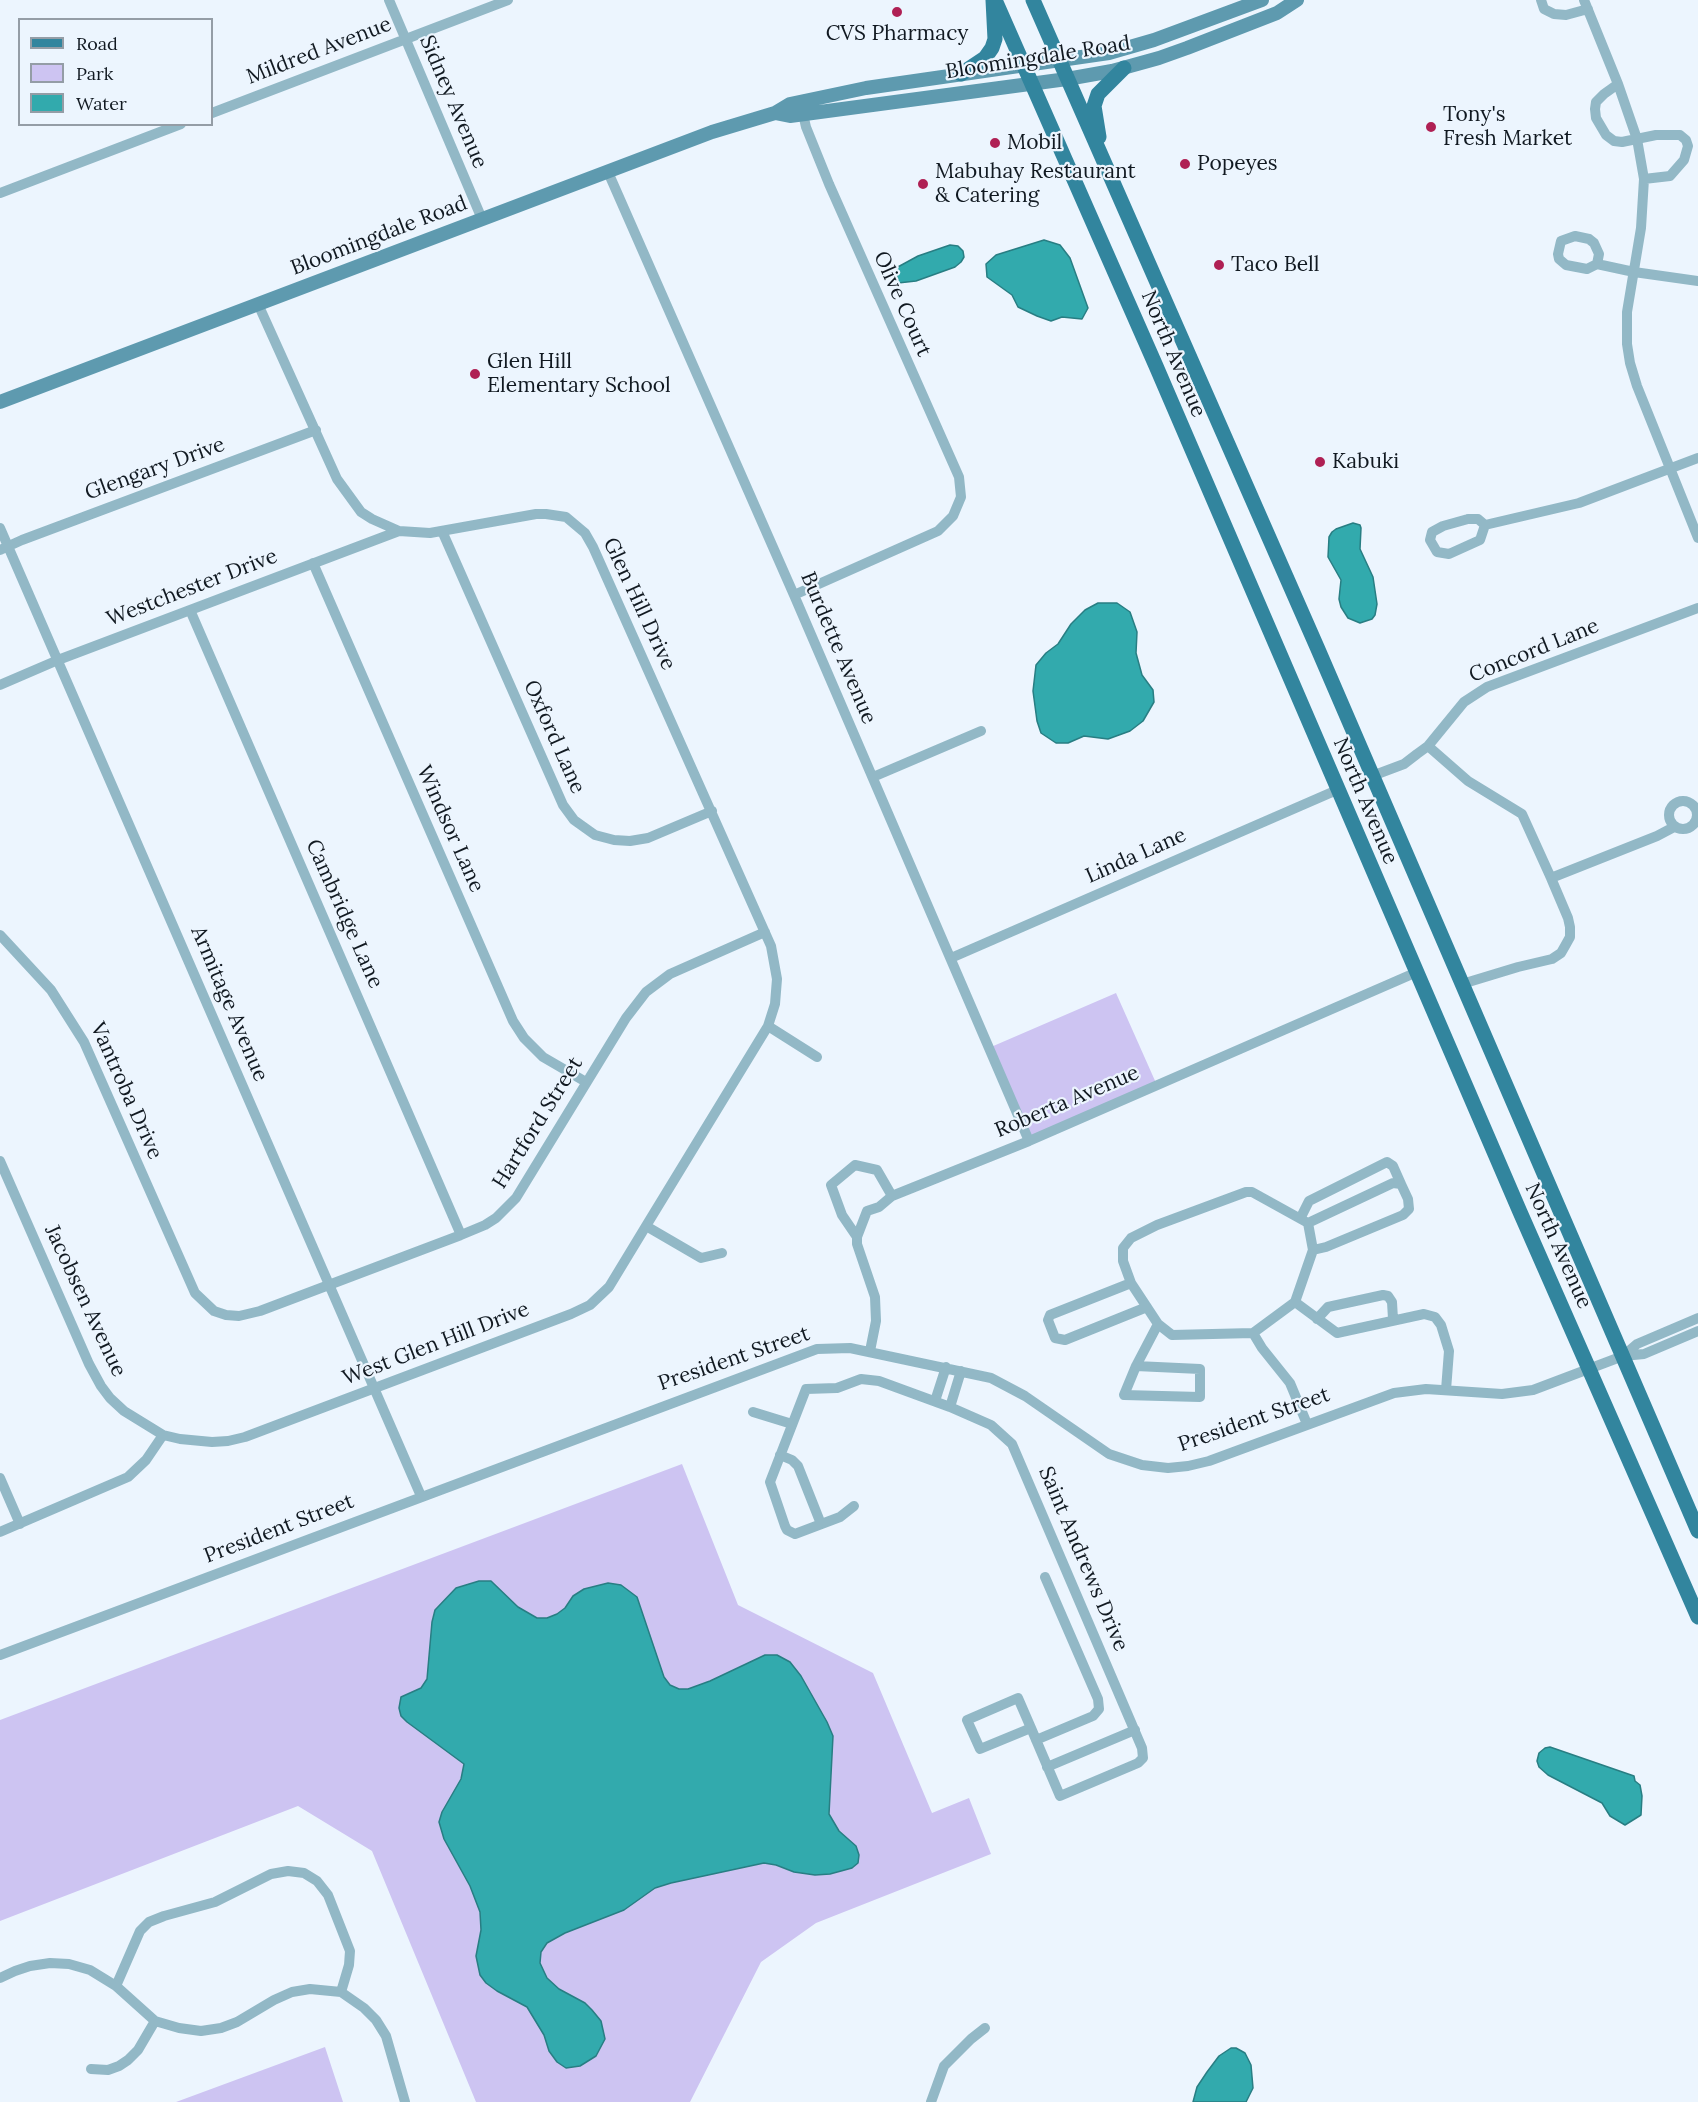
<!DOCTYPE html>
<html>
<head>
<meta charset="utf-8">
<style>
  body { margin:0 }
  #map { position:relative; width:1698px; height:2102px; overflow:hidden; background:#ecf5fe; font-family:Lora,serif }
  canvas { display:block }
  .legend { position:absolute; left:18px; top:18px; width:195px; height:108px; box-sizing:border-box; background:#ecf5fe; border:2px solid #949da6; margin:0; padding:8px 10px; list-style:none; font-size:18px; color:#111921 }
  .legend li { display:flex; align-items:center; gap:12px; height:30px }
  .legend b { width:30px; border:2px solid #949da6 }
</style>
</head>
<body>
<div id="map">
<canvas width="1698" height="2102"></canvas>
<ul class="legend">
<li><b style="height:8px;background:#32859e"></b>Road</li>
<li><b style="height:16px;background:#cdc4f2"></b>Park</li>
<li><b style="height:16px;background:#32aaad"></b>Water</li>
</ul>
</div>
<script>
const ctx = document.querySelector('canvas').getContext('2d');
ctx.lineJoin = 'round';
function fillPath(path, color) { ctx.fillStyle = color; ctx.fill(path, 'evenodd'); }
const shape = rows => new Path2D(rows.map(r => 'M' + r).join(''));
function stroke(path, color, width, dash) { ctx.strokeStyle = color; ctx.lineWidth = width; ctx.lineCap = dash ? 'butt' : 'round'; ctx.setLineDash(dash || []); ctx.stroke(path); }
function write(font, color, halo, rows, align = 'center') {
  ctx.font = font + ' Lora,serif'; ctx.lineWidth = 4.5; ctx.setLineDash([]); ctx.textBaseline = 'middle'; ctx.strokeStyle = halo; ctx.fillStyle = color; for (const [text, x, y, turn = 0] of rows) {
    ctx.save(); ctx.translate(x, y); ctx.rotate((+turn || 0) * Math.PI / 180); ctx.textAlign = isNaN(turn) ? turn : align; if (halo) ctx.strokeText(text, 0, 0); ctx.fillText(text, 0, 0); ctx.restore();
  }
}
fillPath(shape([
  [1116,993,1156,1083,1030,1137,991,1047],
  [682,1464,738,1605,873,1673,932,1813,969,1798,991,1854,816,1923,761,1962,690,2102,476,2102,372,1851,298,1806,0,1921,0,1720],
  [325,2047,343,2102,176,2102]
]), '#cdc4f2');
const water = shape([
  [1044,240,1060,245,1070,258,1088,308,1082,319,1062,317,1051,321,1037,316,1018,307,1012,295,987,277,986,264,996,255,1044,240],
  [950,245,958,246,963,251,964,257,961,262,955,267,916,281,898,283,896,268,918,256,950,245],
  [1353,523,1360,525,1361,528,1360,549,1373,577,1377,604,1375,615,1372,619,1360,623,1348,618,1341,607,1339,599,1341,580,1328,557,1329,537,1332,532,1336,529,1353,523],
  [1098,603,1117,603,1130,612,1137,632,1136,653,1142,675,1153,690,1154,702,1143,721,1130,731,1108,739,1084,736,1068,743,1056,743,1041,733,1037,721,1033,691,1036,665,1046,653,1058,644,1071,624,1085,610,1098,603],
  [479,1581,491,1581,518,1607,537,1618,547,1618,557,1614,565,1608,573,1596,584,1589,608,1583,621,1585,637,1597,664,1677,670,1685,679,1689,688,1689,710,1681,765,1655,777,1655,790,1662,801,1676,827,1722,833,1736,829,1814,839,1831,856,1846,859,1855,858,1863,852,1868,830,1874,815,1875,794,1872,776,1865,764,1863,671,1883,655,1888,624,1910,565,1933,547,1943,541,1952,540,1963,547,1978,559,1989,585,2003,592,2010,601,2021,605,2039,596,2056,580,2066,566,2068,557,2062,549,2051,544,2035,527,2007,497,1991,486,1983,480,1975,476,1956,481,1930,480,1912,470,1886,444,1839,439,1822,442,1812,461,1779,464,1764,407,1722,401,1716,399,1708,401,1697,421,1688,427,1679,432,1622,435,1610,456,1588,479,1581],
  [1550,1747,1634,1776,1635,1781,1640,1785,1642,1796,1641,1815,1625,1825,1610,1816,1602,1803,1548,1775,1539,1767,1537,1761,1539,1753,1545,1748,1550,1747],
  [1231,2048,1236,2048,1245,2053,1251,2065,1253,2088,1246,2102,1193,2102,1197,2087,1207,2072,1219,2056,1231,2048]
]);
fillPath(water, '#32aaad');
stroke(water, '#287e83', 1.5);
stroke(shape([
  [389,0,482,219],
  [1541,0,1544,9,1554,14,1566,15,1588,9],
  [1584,0,1618,84,1637,139,1644,179,1641,228,1627,312,1627,344,1630,363,1637,386,1698,538],
  [1618,84,1604,94,1596,102,1595,109,1596,118,1606,135,1614,141,1622,142,1656,135,1680,135,1686,140,1688,146,1684,160,1670,176,1644,179],
  [212,113,508,0],
  [608,172,794,595,1029,1141],
  [0,193,181,124],
  [1597,264,1599,254,1594,243,1589,239,1575,236,1561,241,1558,254,1559,259,1566,265,1587,269,1597,264,1634,272,1698,281],
  [1468,519,1478,519,1485,525,1480,540,1449,554,1437,552,1430,540,1432,532,1443,526,1468,519],
  [1485,525,1579,503,1698,458],
  [0,528,421,1496],
  [442,531,563,805,574,820,595,835,614,840,630,841,648,838,712,811],
  [0,550,22,540,316,430],
  [313,563,513,1021,524,1038,543,1057,586,1082],
  [794,595,938,531,953,516,961,497,959,477,829,184,806,127,803,114],
  [190,610,461,1235],
  [0,685,58,660,399,531],
  [1428,746,1468,781,1522,814,1551,878,1568,918,1570,927,1570,937,1565,946,1561,953,1552,959,1518,967,1462,984],
  [1372,776,1404,764,1417,754,1428,746,1464,702,1487,687,1698,608],
  [873,777,981,731],
  '1669 815a14 14 0 1 1 28 0a14 14 0 1 1-28 0Z',
  [1551,878,1657,836,1674,827],
  [0,935,51,990,84,1042,195,1293,214,1311,226,1315,239,1316,260,1311,461,1235,485,1225,496,1218,516,1198,626,1018,646,992,670,974,765,932],
  [951,958,1337,790],
  [768,1026,817,1057],
  [0,1161,89,1364,101,1386,110,1398,124,1411,163,1435],
  [1246,1192,1252,1192,1308,1223,1313,1250,1295,1302,1253,1333,1172,1335,1158,1324,1131,1283,1123,1261,1123,1248,1131,1238,1157,1225,1246,1192],
  [1301,1217,1309,1201,1387,1162,1393,1166,1401,1184],
  [1308,1223,1393,1183,1401,1184,1408,1199,1409,1209,1403,1215,1326,1247,1313,1250],
  [646,1226,701,1258,722,1253],
  [857,1237,842,1215,831,1185,855,1165,877,1170,892,1196],
  [1131,1283,1050,1315,1048,1320,1055,1338,1065,1340,1147,1307],
  [1295,1302,1337,1333,1424,1314,1435,1317,1441,1325,1449,1351,1446,1390],
  [1317,1319,1328,1307,1383,1295,1388,1296,1392,1302,1393,1319],
  [1253,1333,1262,1348,1290,1383,1307,1424],
  [870,1351,876,1321,875,1297,857,1244,857,1237,867,1211,879,1207,892,1196,1029,1141,1417,972],
  [1623,1356,1637,1344,1698,1318],
  [1136,1366,1200,1369,1200,1397,1124,1395,1136,1366,1158,1324],
  [935,1401,946,1367],
  [950,1407,961,1371],
  [753,1412,792,1424],
  [780,1455,792,1460,798,1466,821,1524],
  [0,1478,20,1524],
  [854,1506,840,1517,795,1534,787,1530,785,1526,770,1482,806,1389,837,1388,861,1379,879,1381,950,1407,991,1425,1012,1444,1142,1748,1143,1758,1138,1763,1060,1796,1031,1728,1018,1698,967,1720,980,1749,1031,1728],
  [0,1532,128,1477,146,1460,163,1435,180,1439,212,1442,228,1441,245,1437,571,1314,590,1305,609,1287,646,1226,768,1026,775,1004,777,979,771,946,593,547,585,533,566,517,546,514,536,514,430,533,399,531,372,519,361,512,337,479,258,304],
  [0,1655,817,1349,850,1348,991,1378,1025,1396,1109,1454,1142,1465,1168,1468,1188,1466,1209,1461,1394,1393,1426,1389,1502,1394,1533,1390,1623,1356,1644,1354,1698,1331],
  [1036,1740,1093,1716,1099,1709,1098,1699,1045,1577],
  [1047,1767,1135,1730],
  [0,1978,15,1971,30,1966,50,1963,69,1964,90,1970,116,1986,155,2021,179,2028,201,2031,221,2028,237,2022,274,2000,292,1992,310,1989,341,1992,364,2008,376,2020,386,2036,405,2102],
  [116,1986,140,1931,149,1922,164,1916,215,1902,271,1874,288,1871,304,1873,317,1881,328,1895,350,1951,349,1965,341,1992],
  [91,2069,108,2070,119,2066,128,2060,138,2050,155,2021],
  [931,2102,944,2066,971,2039,985,2028]
]), '#92b8c6', 10);
stroke(shape([
  [775,113,790,116,1067,79,1112,71,1159,58,1187,48,1277,13,1297,0],
  [0,402,712,132,775,113,790,104,866,88,1109,53,1154,40,1262,0]
]), '#5e9aaf', 14);
stroke(shape([
  [995,0,1156,366,1520,1212,1698,1617],
  [1033,0,1317,647,1698,1531],
  [961,74,985,58,992,48,995,39,993,0],
  [1099,137,1094,106,1098,94,1124,68]
]), '#32859e', 15);
for (const [x, y, r, color] of [
  [897,12,6,"#af2054"],
  [1431,127,6,"#af2054"],
  [995,143,6,"#af2054"],
  [1185,164,6,"#af2054"],
  [923,184,6,"#af2054"],
  [1219,265,6,"#af2054"],
  [475,374,6,"#af2054"],
  [1320,462,6,"#af2054"]
]) { const dot = new Path2D(); dot.arc(x, y, r, 0, 2 * Math.PI); ctx.fillStyle = color; ctx.fill(dot); stroke(dot, '#ecf5fe', 2); }
write('21px', '#111921', '#ecf5fe', [
  ["CVS Pharmacy",897,34,"center"],
  ["Tony's",1443,115],
  ["Fresh Market",1443,139],
  ["Mobil",1007,143],
  ["Popeyes",1197,164],
  ["Mabuhay Restaurant",935,172],
  ["& Catering",935,196],
  ["Taco Bell",1231,265],
  ["Glen Hill",487,362],
  ["Elementary School",487,386],
  ["Kabuki",1332,462]
], 'left');
write('21px', '#111921', '#ecf5fe', [
  ["Mildred Avenue",319,51,-21],
  ["Bloomingdale Road",1038,58,-9],
  ["Sidney Avenue",453,102,67],
  ["Bloomingdale Road",379,236,-21],
  ["Olive Court",902,304,66],
  ["North Avenue",1173,354,67],
  ["Glengary Drive",155,469,-20],
  ["Westchester Drive",192,588,-21],
  ["Glen Hill Drive",639,604,65],
  ["Burdette Avenue",838,648,67],
  ["Concord Lane",1534,651,-22],
  ["Oxford Lane",554,737,66],
  ["North Avenue",1365,801,67],
  ["Windsor Lane",450,829,66],
  ["Linda Lane",1136,856,-24],
  ["Cambridge Lane",344,914,66],
  ["Armitage Avenue",229,1004,67],
  ["Vantroba Drive",126,1091,66],
  ["Roberta Avenue",1067,1102,-23],
  ["Hartford Street",538,1123,-58],
  ["North Avenue",1558,1246,66],
  ["Jacobsen Avenue",85,1301,65],
  ["West Glen Hill Drive",436,1344,-21],
  ["President Street",734,1359,-19],
  ["President Street",1254,1420,-19],
  ["President Street",279,1529,-21],
  ["Saint Andrews Drive",1083,1559,67]
]);
</script>
</body>
</html>
